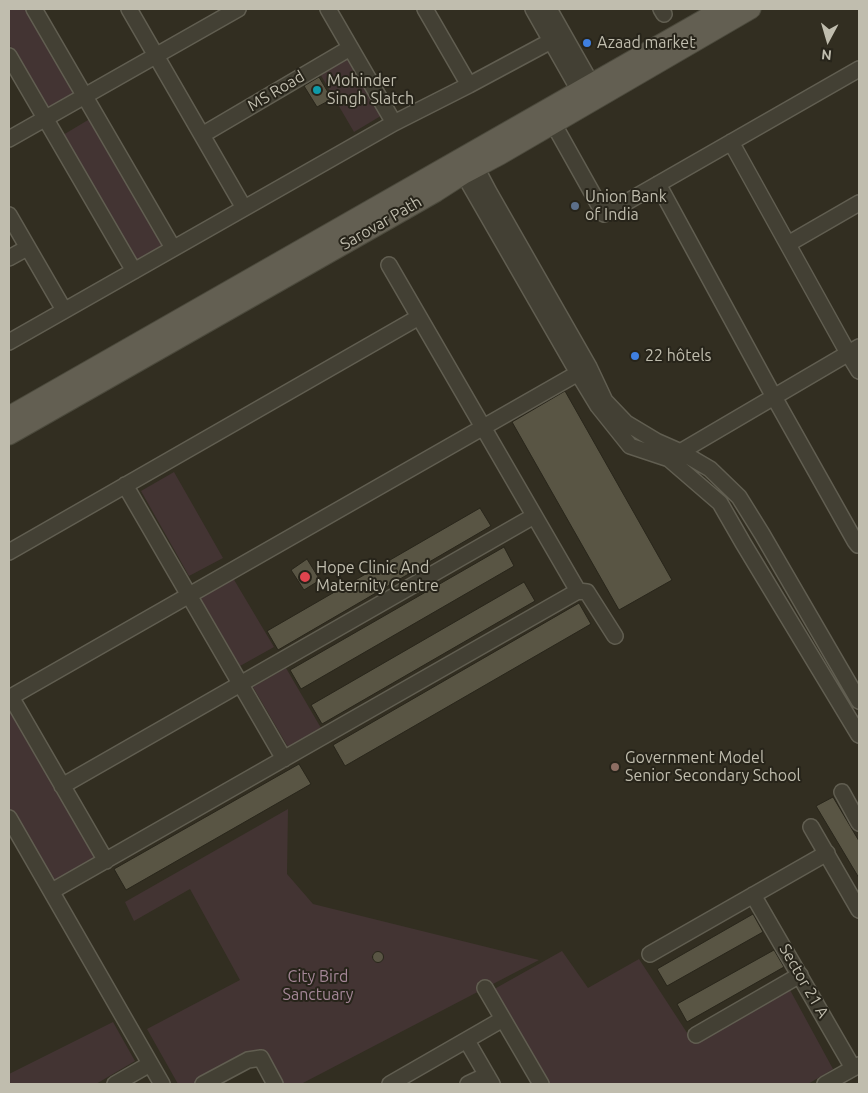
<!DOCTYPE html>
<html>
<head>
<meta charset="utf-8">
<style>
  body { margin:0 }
  #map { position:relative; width:868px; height:1093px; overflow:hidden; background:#322e21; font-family:Ubuntu,sans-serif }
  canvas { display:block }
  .frame { position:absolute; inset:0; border:10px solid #c0bdae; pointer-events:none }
  .north { position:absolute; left:803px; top:15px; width:50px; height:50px; -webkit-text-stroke:4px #27241a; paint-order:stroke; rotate:186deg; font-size:14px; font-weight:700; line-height:20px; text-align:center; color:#c0bdae }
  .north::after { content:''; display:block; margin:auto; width:18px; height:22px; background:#c0bdae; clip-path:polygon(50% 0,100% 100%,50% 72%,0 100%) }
</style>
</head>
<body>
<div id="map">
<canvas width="868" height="1093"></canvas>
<div class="frame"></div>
<div class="north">N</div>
</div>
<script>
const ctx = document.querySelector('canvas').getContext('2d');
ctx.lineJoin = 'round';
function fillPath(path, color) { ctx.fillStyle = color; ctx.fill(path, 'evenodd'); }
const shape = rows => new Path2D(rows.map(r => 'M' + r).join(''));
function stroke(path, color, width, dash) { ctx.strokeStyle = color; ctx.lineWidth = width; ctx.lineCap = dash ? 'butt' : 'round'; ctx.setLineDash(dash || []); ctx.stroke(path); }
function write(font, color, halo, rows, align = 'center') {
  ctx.font = font + ' Ubuntu,sans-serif'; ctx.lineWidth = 4; ctx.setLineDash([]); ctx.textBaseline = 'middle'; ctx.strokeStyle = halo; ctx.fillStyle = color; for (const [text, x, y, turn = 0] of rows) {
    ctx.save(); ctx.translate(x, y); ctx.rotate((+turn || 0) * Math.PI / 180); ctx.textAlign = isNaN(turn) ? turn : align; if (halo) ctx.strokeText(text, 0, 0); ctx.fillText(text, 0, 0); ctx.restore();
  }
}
fillPath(shape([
  [9,9,29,9,79,97,49,115,9,44],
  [349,55,384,114,354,132,319,72],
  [93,117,168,246,138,263,63,135],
  [174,472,223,558,189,576,141,491],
  [233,578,274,647,240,666,200,597],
  [286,668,321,728,288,747,253,687],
  [11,712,103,869,59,894,9,808,9,714],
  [288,809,287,874,313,904,539,960,301,1084,283,1084,263,1049,198,1084,178,1084,147,1029,240,980,190,889,134,921,125,902],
  [562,951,588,988,639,959,693,1042,790,990,833,1069,808,1084,545,1084,489,992],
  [113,1022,135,1061,96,1084,9,1084,9,1074]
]), '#433433');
const building = shape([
  [319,77,332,99,317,107,304,86,319,77],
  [565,391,672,580,619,610,512,422,565,391],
  [480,508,491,526,278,650,267,631,480,508],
  [504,547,514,566,301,689,290,670,504,547],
  [307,559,320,580,304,590,291,570,307,559],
  [524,582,535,601,322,724,311,705,524,582],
  [579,603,591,624,345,766,333,745,579,603],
  [299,764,311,784,126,890,114,869,299,764],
  [833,797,859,841,859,878,816,806,833,797],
  [753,914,763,932,667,986,657,969,753,914],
  [774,950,784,967,687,1022,677,1004,774,950],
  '372.5 957a5.5 5.5 0 1 1 11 0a5.5 5.5 0 1 1-11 0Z'
]);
fillPath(building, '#595544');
stroke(building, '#29261b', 1);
const minor = shape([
  [34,9,173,248],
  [129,9,244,208],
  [328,9,394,123],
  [425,9,469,85],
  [533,9,584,99],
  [549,9,596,92],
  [661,9,664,14],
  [9,56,134,271],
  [553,123,604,214,611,211,859,69],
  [202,135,350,48],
  [9,139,238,9],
  [731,142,848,353,859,371],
  [471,158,489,192,589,367,605,401,626,423,656,441,681,452,710,469,739,497,762,534,859,701],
  [459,166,578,373,598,406,630,446,669,459,720,503,743,543,859,735],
  [658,184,774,397,855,541,858,545,859,545],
  [9,215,64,310],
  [788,244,859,203],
  [9,258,27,248],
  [389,265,578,591],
  [9,342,394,123,469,85,551,41],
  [675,455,859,347],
  [125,485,284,759],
  [9,552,419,317],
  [11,697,106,861],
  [9,698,587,368],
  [62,786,534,516],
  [842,792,859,823],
  [9,818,162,1084],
  [811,827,859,910],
  [52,891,578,591,587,592,615,636],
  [753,895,853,1068],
  [650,954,827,853],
  [485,988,541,1084],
  [696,1035,800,975],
  [467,1041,492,1084],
  [115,1084,150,1064],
  [203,1084,248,1060,261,1058,275,1084],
  [390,1084,503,1019],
  [468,1084,487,1075],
  [825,1084,859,1065]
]);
const major = shape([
  [9,416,722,9],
  [9,435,436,192,464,174,500,155,751,9]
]);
stroke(minor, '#615e51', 18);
stroke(major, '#4c4a3d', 21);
stroke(minor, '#434034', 15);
stroke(major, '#635f52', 19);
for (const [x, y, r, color] of [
  [587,43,5,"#3f7fe0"],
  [317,90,5,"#0f9aa8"],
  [575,206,5,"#5c6f8a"],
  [635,356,5,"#3f7fe0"],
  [305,577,6,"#e0444e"],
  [615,767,5,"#8d6e63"]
]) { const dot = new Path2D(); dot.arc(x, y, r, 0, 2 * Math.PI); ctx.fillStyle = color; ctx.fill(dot); stroke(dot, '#27241a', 2); }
write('16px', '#c0bdae', '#27241a', [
  ["Azaad market",597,43],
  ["Mohinder",327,81],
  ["Singh Slatch",327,99],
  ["Union Bank",585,197],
  ["of India",585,215],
  ["22 hôtels",645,356],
  ["Hope Clinic And",316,568],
  ["Maternity Centre",316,586],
  ["Government Model",625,758],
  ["Senior Secondary School",625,776]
], 'left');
write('16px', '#c0bdae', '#27241a', [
  ["MS Road",276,91,-31],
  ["Sarovar Path",381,223,-30],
  ["Sector 21 A",804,981,60]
]);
write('16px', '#a48797', '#27241a', [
  ["City Bird",318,977],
  ["Sanctuary",318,995]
]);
</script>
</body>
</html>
